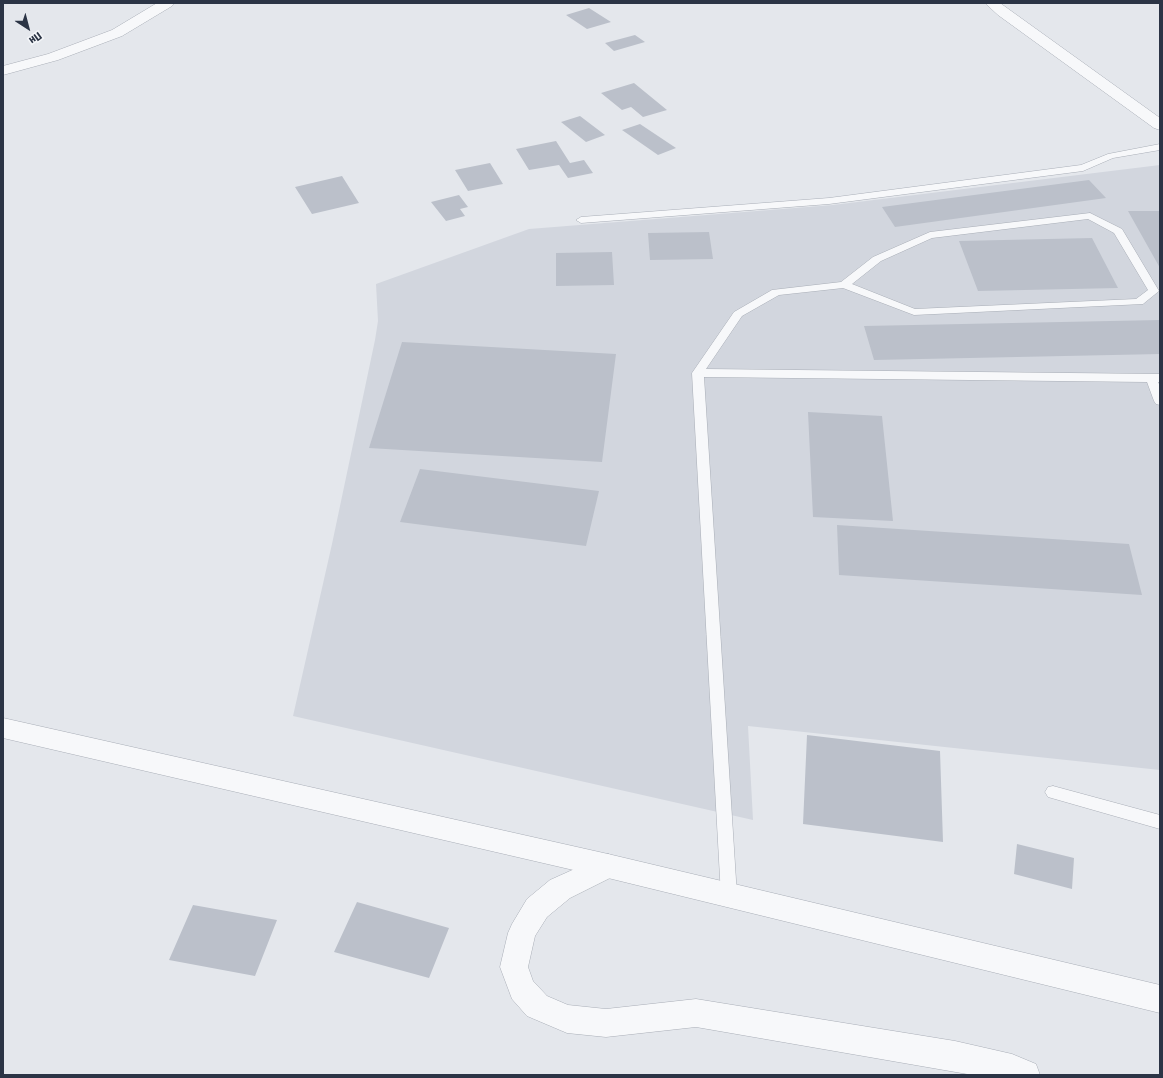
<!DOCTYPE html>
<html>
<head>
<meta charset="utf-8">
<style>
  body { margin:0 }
  #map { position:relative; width:1163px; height:1078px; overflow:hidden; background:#e4e7ec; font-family:"Fira Sans Condensed",sans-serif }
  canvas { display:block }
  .frame { position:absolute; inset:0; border:4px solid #2b3445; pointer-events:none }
  .north { position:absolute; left:8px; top:8px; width:40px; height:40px; -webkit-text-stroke:3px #f4f6f9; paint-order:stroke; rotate:144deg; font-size:11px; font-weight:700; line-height:16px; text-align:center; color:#2b3445 }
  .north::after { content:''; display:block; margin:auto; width:14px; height:18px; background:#2b3445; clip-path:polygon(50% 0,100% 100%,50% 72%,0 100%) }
</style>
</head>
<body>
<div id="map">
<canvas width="1163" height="1078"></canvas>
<div class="frame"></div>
<div class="north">Пн</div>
</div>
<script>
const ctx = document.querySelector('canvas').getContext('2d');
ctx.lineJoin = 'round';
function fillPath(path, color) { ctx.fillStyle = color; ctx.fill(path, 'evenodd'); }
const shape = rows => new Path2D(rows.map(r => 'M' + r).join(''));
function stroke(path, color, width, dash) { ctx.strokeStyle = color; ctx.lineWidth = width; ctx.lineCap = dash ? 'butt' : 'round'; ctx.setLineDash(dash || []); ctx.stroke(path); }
fillPath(shape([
  [1160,165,1160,770,748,726,753,820,293,716,332,544,375,340,378,321,376,284,529,229,833,205]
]), '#d2d6de');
fillPath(shape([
  [589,8,611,22,587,29,566,15],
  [635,35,645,42,614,51,605,43],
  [634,83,667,110,643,117,631,107,622,110,601,93],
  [580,116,605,135,586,142,561,122],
  [640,124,676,148,658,155,622,130],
  [556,141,570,163,584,160,593,173,568,178,559,165,529,170,516,149],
  [490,163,503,184,468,191,455,170],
  [342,176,359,203,312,214,295,187],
  [1089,180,1106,198,895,227,882,207],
  [459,195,468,207,460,209,465,216,446,221,431,202],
  [1128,211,1160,211,1160,268],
  [709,232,713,259,650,260,648,233],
  [1092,238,1118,288,978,291,959,241],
  [612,252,614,285,556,286,556,253],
  [1160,320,1160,354,874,360,864,326],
  [402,342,616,354,602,462,369,448],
  [808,412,882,416,893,521,813,517],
  [420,469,599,491,586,546,400,522],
  [837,525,1129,544,1142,595,839,575],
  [807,735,940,751,943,842,803,824],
  [1017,844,1074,858,1072,889,1014,874],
  [357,902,449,928,429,978,334,952],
  [193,905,277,920,255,976,169,960]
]), '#bbc0ca');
const service = shape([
  [1160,144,1160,150,1113,158,1083,171,829,204,581,223,576,220,581,217,829,198,1081,165,1108,154,1160,144],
  [1090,213,1122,229,1159,291,1143,304,914,315,843,288,779,295,742,316,706,369,1160,374,1160,382,1158,382,1160,386,1160,405,1156,404,1154,401,1147,382,704,377,737,896,735,901,729,903,723,901,721,896,692,373,734,312,772,290,841,282,873,257,930,232,1090,213],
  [1088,219,1114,233,1148,290,1136,299,915,309,852,284,881,261,932,238,1088,219],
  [1053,786,1160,815,1160,829,1048,797,1045,792,1048,787,1053,786]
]);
const minor = shape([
  [985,3,1000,3,1160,118,1160,130,1154,128,998,15,985,3],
  [608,854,618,858,622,866,618,874,570,898,547,917,535,936,528,967,533,981,547,996,568,1005,606,1009,696,999,955,1041,1012,1054,1036,1064,1040,1075,973,1075,696,1027,606,1037,567,1033,527,1016,512,999,500,967,508,933,512,924,527,899,550,880,608,854]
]);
const tertiary = shape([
  [157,3,174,3,172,6,122,36,58,60,3,75,3,66,48,54,112,30,157,3],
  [3,718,608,854,1160,985,1160,1013,608,878,3,738,3,718]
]);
stroke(service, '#a9aeb7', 1);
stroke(minor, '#a9aeb7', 1);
stroke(tertiary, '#a9aeb7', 1);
fillPath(service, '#f7f8fa');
fillPath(minor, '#f7f8fa');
fillPath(tertiary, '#f7f8fa');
</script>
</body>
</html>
